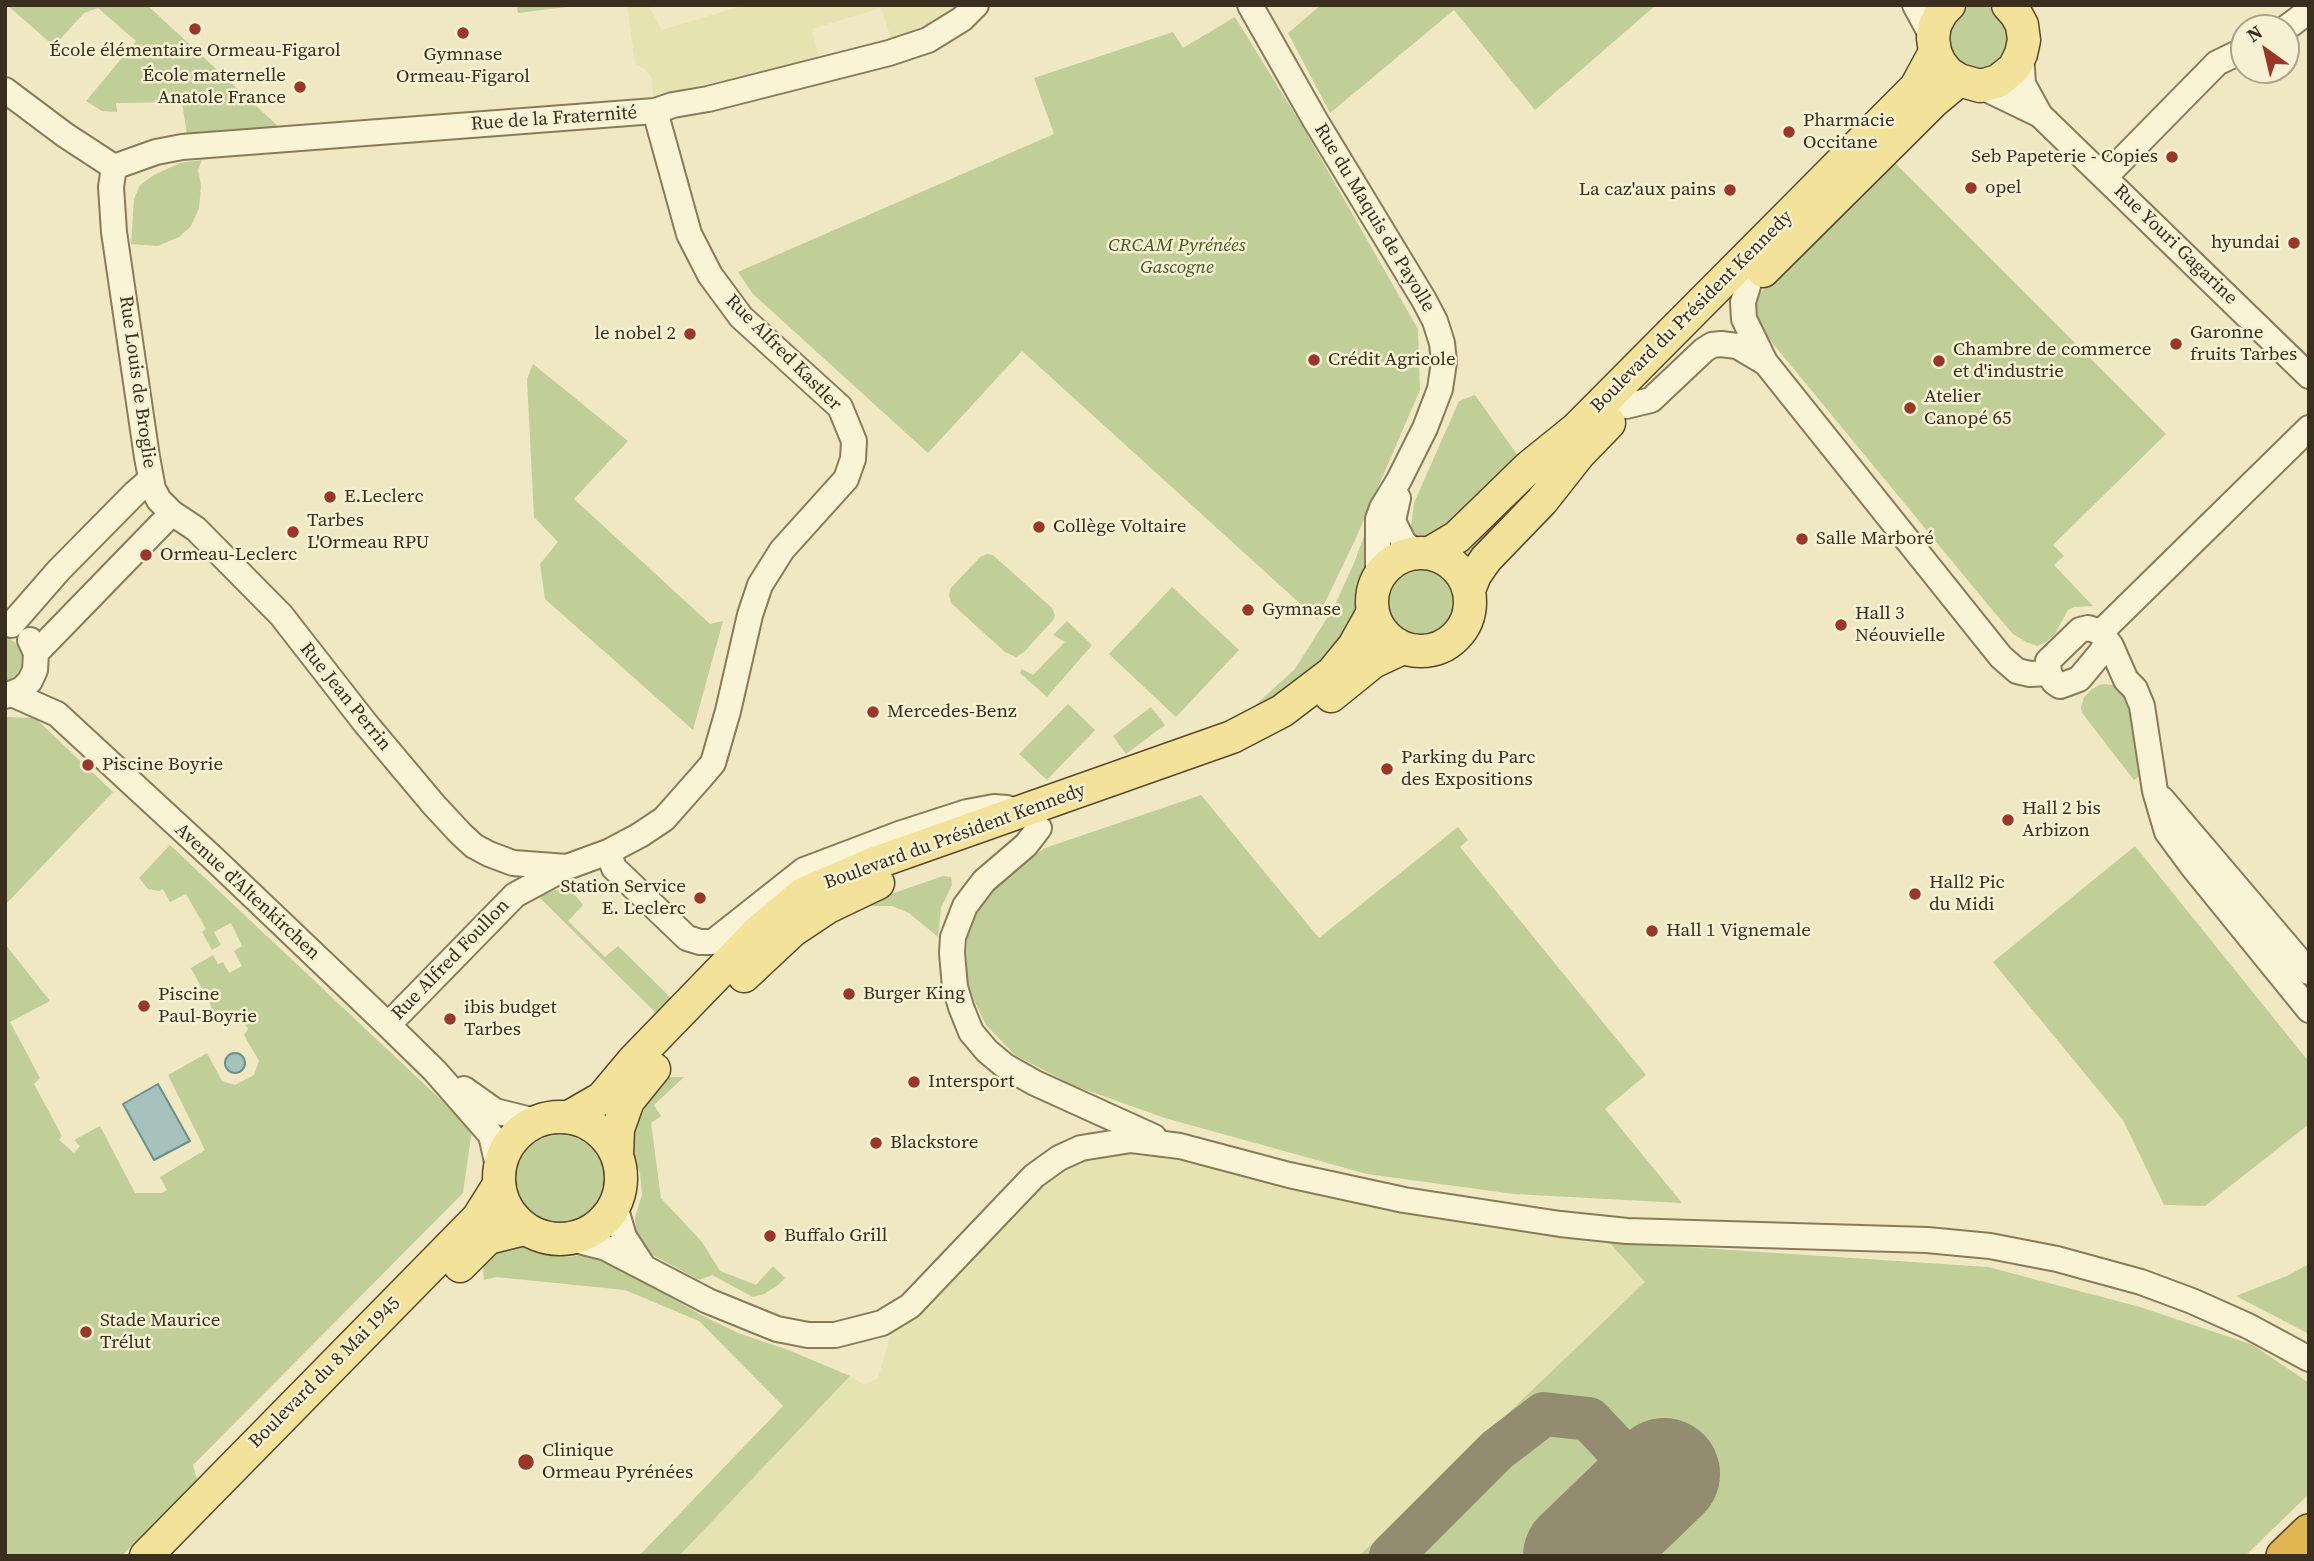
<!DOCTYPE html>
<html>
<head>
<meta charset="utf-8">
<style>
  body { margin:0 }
  #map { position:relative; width:2314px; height:1561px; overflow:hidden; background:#efe8c3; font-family:"Source Serif 4",serif }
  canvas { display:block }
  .frame { position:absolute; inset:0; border:7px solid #3a2f1e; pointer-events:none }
  .north { position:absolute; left:2230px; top:14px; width:70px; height:70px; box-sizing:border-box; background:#f6f1d3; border:2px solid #aba38b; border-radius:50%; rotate:326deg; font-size:19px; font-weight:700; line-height:28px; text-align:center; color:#3a2f1e }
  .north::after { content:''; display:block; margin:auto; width:24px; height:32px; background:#9b3728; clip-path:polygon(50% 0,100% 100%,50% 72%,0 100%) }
</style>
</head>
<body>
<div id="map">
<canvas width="2314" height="1561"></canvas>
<div class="frame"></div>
<div class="north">N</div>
</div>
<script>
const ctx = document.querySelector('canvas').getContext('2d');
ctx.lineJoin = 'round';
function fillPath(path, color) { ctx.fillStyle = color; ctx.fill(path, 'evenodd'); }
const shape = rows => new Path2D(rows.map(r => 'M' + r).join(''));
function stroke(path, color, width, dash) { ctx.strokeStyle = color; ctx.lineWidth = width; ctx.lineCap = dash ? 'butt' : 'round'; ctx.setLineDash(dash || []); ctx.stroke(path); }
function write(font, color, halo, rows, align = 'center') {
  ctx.font = font + ' "Source Serif 4",serif'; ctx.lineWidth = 5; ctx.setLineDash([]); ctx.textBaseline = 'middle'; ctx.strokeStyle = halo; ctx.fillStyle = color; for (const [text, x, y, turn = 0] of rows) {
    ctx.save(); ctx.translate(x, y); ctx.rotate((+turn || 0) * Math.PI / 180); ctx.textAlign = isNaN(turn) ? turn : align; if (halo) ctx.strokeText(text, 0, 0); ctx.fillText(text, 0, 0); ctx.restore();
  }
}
fillPath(shape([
  [627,5,648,5,662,30,745,5,959,6,935,21,891,38,881,8,812,29,819,59,653,96,652,78,645,69,635,64],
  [1122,1154,1184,1161,1308,1191,1522,1232,1609,1242,1646,1281,1359,1556,679,1556,850,1376,864,1385,878,1378,892,1331,1014,1210,1050,1178,1081,1160]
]), '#e5e4b0');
fillPath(shape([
  [7,5,147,5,279,127,187,135,182,102,116,103,117,112,102,111,86,101,136,41,98,8,84,13,54,46],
  [517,5,582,5,518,13],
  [1321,5,1656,5,1535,110,1454,10,1330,113,1288,33],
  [1984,5,2002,13,2009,22,2009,55,1982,73,1952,60,1946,28,1960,10,1970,6],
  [1235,17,1301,124,1418,329,1420,390,1356,538,1317,619,1022,351,928,453,753,294,738,272,1054,134,1034,78,1173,32,1183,48],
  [202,160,198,170,201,186,199,208,191,226,179,237,158,246,131,244,134,199,140,185,154,175,180,163],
  [1894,162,2166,434,2053,545,2064,556,2054,565,2093,606,2074,607,2068,610,2055,634,2046,642,2037,646,2026,642,2013,634,1989,606,1760,328,1754,310,1761,292],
  [533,364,628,441,574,499,710,624,723,621,693,730,545,599,540,564,558,542,534,517,527,379],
  [1475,395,1523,463,1432,540,1410,534,1414,503,1459,401],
  [1570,445,1469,570,1451,552],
  [1371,517,1369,566,1363,583,1359,621,1326,667,1240,719,1295,669,1334,607,1354,563],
  [987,554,993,555,1052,608,1055,615,1053,620,1024,652,1016,657,1005,652,951,603,949,595,951,588,980,557],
  '1387 603a34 34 0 1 1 68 0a34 34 0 1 1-68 0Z',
  [1172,587,1239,650,1176,717,1109,654],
  [1067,621,1092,645,1047,697,1020,673,1022,669,1033,675,1065,642,1053,635],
  [5,636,19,645,22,655,22,665,17,674,5,682],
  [2102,684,2113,685,2127,699,2136,731,2141,775,2134,780,2082,713,2081,707,2084,697,2092,689],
  [1068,704,1095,730,1047,780,1019,754],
  [1151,707,1165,725,1126,754,1113,736],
  [5,717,35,718,113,792,5,905],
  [1201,795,1319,938,1458,827,1468,840,1460,847,1646,1075,1605,1109,1682,1203,1514,1194,1367,1174,1165,1118,1072,1085,1015,1055,986,1025,966,983,967,931,994,884,1045,848],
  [170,845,472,1129,463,1193,193,1465,198,1483,121,1556,5,1556,5,944,50,1001,10,1022,40,1078,34,1084,62,1136,59,1140,74,1153,80,1146,74,1140,100,1126,135,1193,162,1193,167,1190,160,1177,205,1150,168,1075,207,1053,222,1081,235,1085,254,1075,259,1061,244,1035,248,1029,241,1018,222,1027,191,968,213,955,218,964,223,962,229,973,242,966,234,951,242,946,231,923,214,932,221,945,212,950,202,932,206,929,186,894,170,902,163,889,159,891,148,889,139,878],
  [2135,846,2309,1062,2309,1124,2205,1206,2164,1205,2123,1120,1993,962],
  [943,876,951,877,952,885,941,908,938,937,909,913,892,906,870,906,871,901],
  [555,890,573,893,583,905,568,921,605,957,618,946,672,999,657,1014,539,897],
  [668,1077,684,1077,654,1105,661,1116,651,1123,661,1198,702,1242,720,1271,756,1285,773,1266,785,1278,778,1285,764,1294,753,1297,712,1275,699,1280,651,1254,636,1233,635,1217,642,1195,640,1173,633,1156,631,1134,653,1093],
  '516 1179a44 44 0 1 1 88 0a44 44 0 1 1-88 0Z',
  [1609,1242,1988,1267,2140,1307,2253,1345,2309,1383,2309,1494,2245,1556,1359,1556,1645,1282],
  [519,1246,567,1257,594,1254,606,1259,701,1315,738,1333,791,1351,850,1376,679,1556,639,1556,783,1406,699,1321,625,1290,496,1277,484,1280,483,1266,501,1250],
  [2309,1264,2309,1334,2236,1296,2287,1276]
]), '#c0ce97');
const water = shape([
  '225 1063a10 10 0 1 1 20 0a10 10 0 1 1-20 0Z',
  [158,1084,190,1141,154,1160,123,1104,158,1084]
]);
fillPath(water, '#a6c2bd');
stroke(water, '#6c918c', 2);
stroke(shape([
  [1391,1556,1497,1450,1544,1414,1589,1419,1643,1476]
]), '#948c70', 44);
stroke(shape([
  [1579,1556,1664,1474]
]), '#948c70', 112);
const minor = shape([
  [1250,5,1315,120,1424,300,1435,321,1442,343,1444,362,1440,389,1425,428,1399,480,1382,508,1378,519,1378,578],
  [1915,5,1933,38],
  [2286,28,2309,11],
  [2021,54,2023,84,2040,115,2309,376],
  [1980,86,2040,115],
  [5,90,65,135,114,167],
  [114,167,111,187,114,232,147,457,153,489,159,500,172,513,196,529,281,615,366,724,434,805,461,834,474,846,489,854,513,863,567,867],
  [114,167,156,152,182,147,655,111,673,105,708,99,889,53,928,40,962,19,976,5],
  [2105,177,2217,63,2244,50],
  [1748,286,1743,302,1744,319,1765,362,2001,657,2017,671,2030,674,2049,673],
  [1626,406,1651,400,1704,350,1712,345,1721,344,1737,346,1764,362],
  [1398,498,1393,521,1404,543,1416,552],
  [11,625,59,570,135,493,151,479],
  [2088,628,2101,632,2105,638,2104,649,2079,679,2060,686,2054,682,2049,673,2048,661,2080,630,2088,628],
  [2101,632,2309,428],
  [2105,638,2111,646,2126,680,2135,689,2142,706,2155,791,2167,832,2192,866,2309,1010],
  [36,653,172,513],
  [12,694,57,714,214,859,388,1025,435,1071,491,1135,498,1166],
  [5,696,22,689,30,681,35,670,36,653,30,640],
  [2162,799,2309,972],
  [1039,828,1026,845,984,881,965,906,953,937,952,953,955,987,961,1007,971,1032,987,1051,1005,1066,1035,1083,1154,1137],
  [608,852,614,868,687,938,700,942,713,942,804,870,899,834,967,812,994,807,1007,808],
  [388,1025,515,895,567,867,608,852,640,835,664,819,702,776,713,763,728,711,750,615,760,585,782,550,846,479,853,459,854,441,840,407,741,317,710,275,689,234,655,111],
  [464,1089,495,1111,535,1121],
  [615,1206,624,1237,643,1266],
  [571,1239,606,1248,708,1301,777,1329,808,1335,835,1335,882,1323,910,1306,1034,1176,1059,1158,1081,1148,1131,1140,1180,1146,1289,1175,1404,1200,1560,1224,1627,1231,1927,1240,1990,1246,2057,1259,2141,1282,2192,1301,2248,1326,2309,1359]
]);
const major = shape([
  [1949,5,1942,12,1935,25,1933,38,1935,52,1940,63,1948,73,1959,80,1980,86,1998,81,2014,68,2021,54,2024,40,2022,25,2016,14,2008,5],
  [1763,271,1934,101,1959,80],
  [1430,553,1457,537,1529,467,1576,429,1916,87,1935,52],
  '1372 602a49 49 0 1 1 98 0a49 49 0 1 1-98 0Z',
  [1469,590,1475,575,1486,559,1542,501,1579,454,1609,423],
  [1331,696,1373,662,1403,648],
  [744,976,792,931,828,907,878,883],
  '499 1178a61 61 0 1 1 122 0a61 61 0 1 1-122 0Z',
  [569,1117,602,1098,633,1061,760,930,803,894,875,863,1232,737,1282,711,1332,673,1354,646,1373,612],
  [617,1154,618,1129,628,1101,654,1069],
  [460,1266,488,1238,524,1229],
  [146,1556,478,1218,498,1186]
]);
const highway = shape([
  [2284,1556,2309,1532]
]);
stroke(minor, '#8a7a59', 28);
stroke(major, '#58472e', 35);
stroke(highway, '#58472e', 38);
stroke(minor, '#faf4d7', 24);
stroke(major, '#f3e39a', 32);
stroke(highway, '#e0b552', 35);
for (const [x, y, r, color] of [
  [195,29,7,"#9b3728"],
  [463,33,7,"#9b3728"],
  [300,87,7,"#9b3728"],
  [1789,132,7,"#9b3728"],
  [2172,157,7,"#9b3728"],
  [1971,188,7,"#9b3728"],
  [1730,190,7,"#9b3728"],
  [2294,243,7,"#9b3728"],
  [690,334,7,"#9b3728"],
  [2176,344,7,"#9b3728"],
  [1314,360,7,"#9b3728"],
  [1939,361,7,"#9b3728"],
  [1910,408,7,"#9b3728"],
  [330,497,7,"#9b3728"],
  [1039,527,7,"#9b3728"],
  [293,532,7,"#9b3728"],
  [1802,539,7,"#9b3728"],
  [146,555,7,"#9b3728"],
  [1248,610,7,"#9b3728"],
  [1841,625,7,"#9b3728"],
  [873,712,7,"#9b3728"],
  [88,765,7,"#9b3728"],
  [1387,769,7,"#9b3728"],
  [2008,820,7,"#9b3728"],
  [1915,894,7,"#9b3728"],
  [700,898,7,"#9b3728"],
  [1652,931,7,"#9b3728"],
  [849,994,7,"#9b3728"],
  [144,1006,7,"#9b3728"],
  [450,1019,7,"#9b3728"],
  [914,1082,7,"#9b3728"],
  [876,1143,7,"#9b3728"],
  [770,1236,7,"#9b3728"],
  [86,1332,7,"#9b3728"],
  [526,1462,9,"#9b3728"]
]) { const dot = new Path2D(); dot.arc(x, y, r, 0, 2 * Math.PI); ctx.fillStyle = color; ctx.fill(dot); stroke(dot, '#f6f1d3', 2.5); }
write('19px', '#3a2f1e', '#f6f1d3', [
  ["École élémentaire Ormeau-Figarol",195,51,"center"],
  ["Gymnase",463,55,"center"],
  ["Ormeau-Figarol",463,77,"center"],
  ["École maternelle",286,76,"right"],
  ["Anatole France",286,98,"right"],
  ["Pharmacie",1803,121],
  ["Occitane",1803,143],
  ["Seb Papeterie - Copies",2158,157,"right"],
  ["opel",1985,188],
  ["La caz'aux pains",1716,190,"right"],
  ["hyundai",2280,243,"right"],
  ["Garonne",2190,333],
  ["fruits Tarbes",2190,355],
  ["le nobel 2",676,334,"right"],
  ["Chambre de commerce",1953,350],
  ["et d'industrie",1953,372],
  ["Crédit Agricole",1328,360],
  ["Atelier",1924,397],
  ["Canopé 65",1924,419],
  ["E.Leclerc",344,497],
  ["Tarbes",307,521],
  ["L'Ormeau RPU",307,543],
  ["Collège Voltaire",1053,527],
  ["Salle Marboré",1816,539],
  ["Ormeau-Leclerc",160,555],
  ["Gymnase",1262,610],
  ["Hall 3",1855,614],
  ["Néouvielle",1855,636],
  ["Mercedes-Benz",887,712],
  ["Parking du Parc",1401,758],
  ["des Expositions",1401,780],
  ["Piscine Boyrie",102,765],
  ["Hall 2 bis",2022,809],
  ["Arbizon",2022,831],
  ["Hall2 Pic",1929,883],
  ["du Midi",1929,905],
  ["Station Service",686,887,"right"],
  ["E. Leclerc",686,909,"right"],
  ["Hall 1 Vignemale",1666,931],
  ["Burger King",863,994],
  ["Piscine",158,995],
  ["Paul-Boyrie",158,1017],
  ["ibis budget",464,1008],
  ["Tarbes",464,1030],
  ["Intersport",928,1082],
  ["Blackstore",890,1143],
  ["Buffalo Grill",784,1236],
  ["Stade Maurice",100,1321],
  ["Trélut",100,1343],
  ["Clinique",542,1451],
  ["Ormeau Pyrénées",542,1473]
], 'left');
write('19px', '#3a2f1e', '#f6f1d3', [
  ["Rue de la Fraternité",554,119,-4],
  ["Rue du Maquis de Payolle",1374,218,59],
  ["Rue Youri Gagarine",2175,245,44],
  ["Boulevard du Président Kennedy",1692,312,-45],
  ["Rue Alfred Kastler",783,353,45],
  ["Rue Louis de Broglie",137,382,82],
  ["Rue Jean Perrin",345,697,51],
  ["Boulevard du Président Kennedy",955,837,-20],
  ["Avenue d'Altenkirchen",247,892,43],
  ["Rue Alfred Foullon",451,960,-46],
  ["Boulevard du 8 Mai 1945",325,1373,-45]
]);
write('italic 19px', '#435724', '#f6f1d3', [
  ["CRCAM Pyrénées",1177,246],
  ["Gascogne",1177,268]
]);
</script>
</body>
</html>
